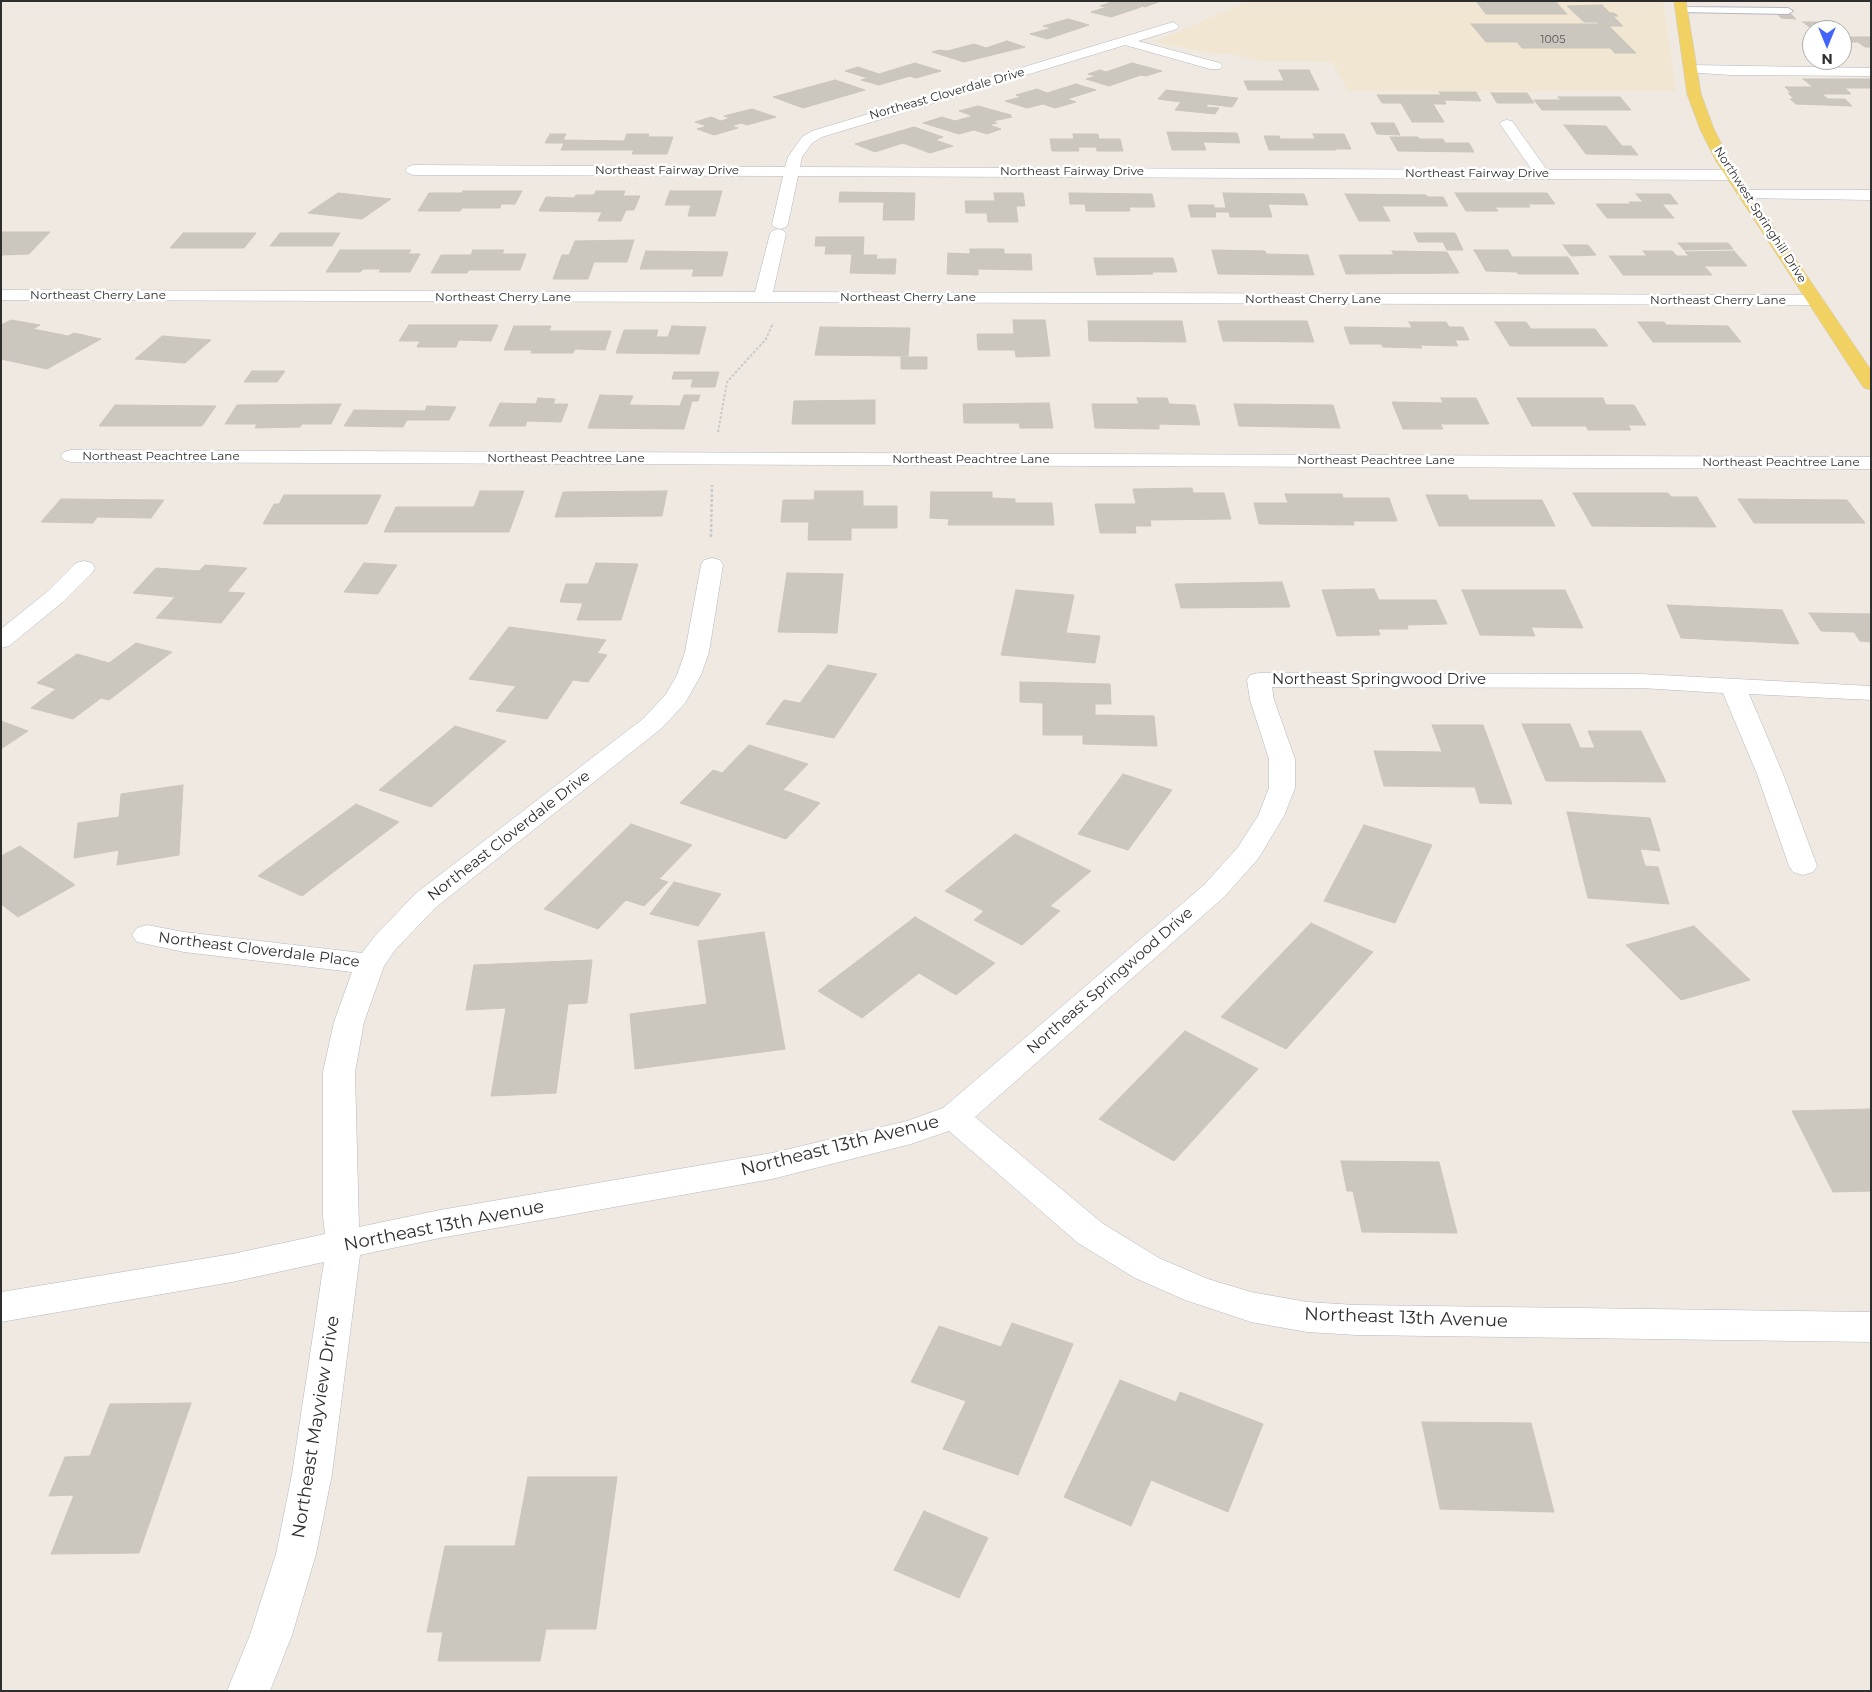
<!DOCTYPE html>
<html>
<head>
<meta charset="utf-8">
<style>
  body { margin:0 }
  #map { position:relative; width:1872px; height:1692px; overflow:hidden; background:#efe9e1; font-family:Montserrat,sans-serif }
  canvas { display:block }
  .frame { position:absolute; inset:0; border:2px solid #2e2e2e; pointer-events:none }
  .north { position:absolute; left:1802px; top:20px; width:50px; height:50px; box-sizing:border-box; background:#fff; border:1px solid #ababab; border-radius:50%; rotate:180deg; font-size:14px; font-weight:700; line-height:20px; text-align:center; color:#2e2e2e }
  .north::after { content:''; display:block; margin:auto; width:18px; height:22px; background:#4264fb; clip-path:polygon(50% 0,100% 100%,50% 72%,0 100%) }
</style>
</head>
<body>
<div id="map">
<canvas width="1872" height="1692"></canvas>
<div class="frame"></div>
<div class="north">N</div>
</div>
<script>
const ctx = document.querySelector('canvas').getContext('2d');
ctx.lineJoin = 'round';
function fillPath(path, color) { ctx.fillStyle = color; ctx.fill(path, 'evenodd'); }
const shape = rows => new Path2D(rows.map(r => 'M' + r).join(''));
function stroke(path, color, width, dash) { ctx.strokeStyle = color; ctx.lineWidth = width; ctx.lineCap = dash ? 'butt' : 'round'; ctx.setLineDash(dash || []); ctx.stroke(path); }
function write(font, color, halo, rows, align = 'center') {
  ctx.font = font + ' Montserrat,sans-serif'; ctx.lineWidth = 5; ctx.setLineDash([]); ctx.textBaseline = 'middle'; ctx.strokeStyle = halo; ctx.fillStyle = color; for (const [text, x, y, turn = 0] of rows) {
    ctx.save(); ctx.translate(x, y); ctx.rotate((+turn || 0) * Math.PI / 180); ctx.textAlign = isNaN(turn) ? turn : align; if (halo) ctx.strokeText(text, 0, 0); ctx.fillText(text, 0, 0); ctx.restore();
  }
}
fillPath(shape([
  [1249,1,1663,1,1676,91,1348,91,1332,62,1259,61,1232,54,1211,53,1154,42]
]), '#f0e6d1');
const building = shape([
  [1114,1,1161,1,1145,7,1138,5,1136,6,1141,7,1111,17,1091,12,1107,7,1100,6,1114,1],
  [1476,1,1555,1,1567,14,1486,14,1476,1],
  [1602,5,1610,13,1614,13,1618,16,1613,16,1623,26,1600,26,1597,22,1584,22,1567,6,1602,5],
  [1777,14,1791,14,1796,19,1781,18,1777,14],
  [1068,19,1089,25,1047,39,1030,34,1052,28,1043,26,1068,19],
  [1803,22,1828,22,1838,30,1813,30,1803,22],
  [1471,24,1597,24,1599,26,1609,26,1636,53,1615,53,1610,48,1522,48,1517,42,1486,42,1471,24],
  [1842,37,1871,37,1871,47,1865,47,1858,42,1842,42,1842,37],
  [1007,41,1025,47,964,62,932,52,940,50,947,51,974,44,986,48,1007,41],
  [915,63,941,71,916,78,910,76,879,85,861,80,868,78,845,71,858,67,879,74,915,63],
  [1132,63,1162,71,1146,76,1141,75,1109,86,1086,79,1096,76,1088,74,1100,70,1106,72,1132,63],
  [1279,70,1309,70,1319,90,1248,90,1244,81,1284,81,1279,70],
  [1803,79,1871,79,1871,88,1845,88,1851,94,1822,94,1828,99,1845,99,1852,106,1796,104,1790,99,1794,99,1788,93,1791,93,1785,87,1813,87,1803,79],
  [835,80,865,90,803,108,773,97,835,80],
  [1076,84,1096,90,1067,99,1076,102,1055,108,1043,104,1027,108,1005,101,1021,97,1016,95,1037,89,1047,93,1076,84],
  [1166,90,1238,98,1232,107,1208,104,1206,107,1219,108,1215,114,1175,110,1181,102,1158,99,1166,90],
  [1439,92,1476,92,1481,101,1444,100,1446,104,1433,104,1444,122,1412,122,1401,103,1382,103,1377,95,1441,95,1439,92],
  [1491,93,1527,93,1534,103,1497,103,1491,93],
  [1558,97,1620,97,1631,110,1542,110,1534,100,1561,100,1558,97],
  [978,106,1011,115,1009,116,1012,117,993,121,997,123,989,125,1001,129,987,134,974,130,959,134,923,123,942,117,955,121,973,116,959,111,978,106],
  [752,109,776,117,747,125,741,123,731,126,738,128,714,135,697,129,707,126,695,122,711,117,721,121,730,118,724,116,752,109],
  [1371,123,1394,123,1400,135,1377,134,1371,123],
  [1564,125,1606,126,1622,146,1631,146,1638,155,1586,154,1564,125],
  [914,127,943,137,935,140,953,146,930,153,903,143,875,152,855,144,914,127],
  [1167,132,1237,133,1240,143,1203,142,1206,150,1172,150,1167,132],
  [550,134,566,134,563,140,624,141,627,134,649,134,648,137,673,137,667,154,632,154,634,150,561,150,564,143,545,143,550,134],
  [1073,134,1098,134,1099,139,1120,139,1123,151,1097,151,1096,147,1078,147,1079,151,1052,151,1050,139,1074,139,1073,134],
  [1313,134,1344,134,1351,149,1335,149,1336,150,1269,150,1264,136,1279,136,1280,139,1315,139,1313,134],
  [1390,137,1418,137,1419,139,1443,139,1445,143,1469,143,1474,152,1398,151,1390,137],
  [463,191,522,191,515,204,501,204,500,208,462,208,460,211,418,211,429,193,462,193,463,191],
  [596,191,625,191,623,196,640,196,634,210,626,210,621,221,598,221,602,212,539,211,546,197,574,198,576,195,594,195,596,191],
  [670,191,722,191,715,216,688,216,691,205,665,205,670,191],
  [840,192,915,193,914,220,883,220,884,202,839,202,840,192],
  [338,193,391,199,362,219,308,213,338,193],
  [994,193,1023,193,1025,206,1016,206,1018,222,988,222,987,213,966,213,965,201,995,201,994,193],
  [1069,193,1152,194,1155,207,1129,207,1130,211,1086,211,1085,204,1070,204,1069,193],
  [1223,193,1304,194,1308,205,1268,204,1272,217,1230,217,1229,212,1215,212,1216,217,1191,217,1188,205,1214,205,1214,208,1226,208,1223,193],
  [1455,193,1547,193,1555,204,1528,204,1530,207,1495,207,1498,211,1466,211,1455,193],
  [1345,194,1426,195,1428,197,1443,197,1448,206,1382,206,1390,221,1359,221,1345,194],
  [1636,194,1670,194,1678,204,1662,204,1674,218,1607,218,1596,204,1631,204,1629,202,1643,202,1636,194],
  [1,232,50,232,29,254,1,255,1,232],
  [183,233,256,233,244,248,170,248,183,233],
  [280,233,340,233,332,246,270,246,280,233],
  [1414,233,1455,233,1463,250,1447,250,1443,242,1418,242,1414,233],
  [816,237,864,237,863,255,877,255,876,259,896,259,895,274,850,273,852,254,825,254,826,246,815,246,816,237],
  [634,240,627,262,594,262,588,279,553,279,562,255,569,255,575,241,634,240],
  [1678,243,1728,243,1733,249,1684,250,1678,243],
  [1563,245,1588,245,1596,255,1571,256,1563,245],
  [970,249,1004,249,1004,254,1031,254,1032,270,978,269,978,275,947,274,948,253,970,254,970,249],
  [340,250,411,250,408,254,420,254,410,272,379,272,381,269,363,269,360,272,326,272,340,250],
  [473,250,504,250,502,254,526,254,520,270,469,270,467,273,431,273,441,255,471,255,473,250],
  [1212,250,1265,251,1266,254,1308,255,1314,275,1218,274,1212,250],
  [1474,250,1508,250,1512,257,1568,257,1579,274,1518,274,1517,272,1486,271,1474,250],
  [646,251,728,252,722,276,692,276,694,269,640,269,646,251],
  [1392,251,1447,252,1459,273,1346,274,1339,255,1394,255,1392,251],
  [1643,251,1672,251,1677,256,1689,256,1685,252,1734,251,1747,266,1704,266,1712,275,1623,275,1609,256,1647,256,1643,251],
  [1094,258,1173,258,1177,272,1152,272,1153,274,1097,275,1094,258],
  [11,320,40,325,33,329,68,336,74,333,101,339,47,369,1,359,1,325,11,320],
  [1013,320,1045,320,1050,356,1016,357,1015,350,978,350,977,334,1014,334,1013,320],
  [1088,321,1182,321,1186,342,1089,341,1088,321],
  [1218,321,1307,321,1314,342,1223,341,1218,321],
  [1409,322,1446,322,1449,327,1463,327,1469,340,1455,340,1458,346,1420,345,1422,348,1383,347,1381,344,1350,344,1344,327,1412,328,1409,322],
  [1495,322,1526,322,1531,329,1595,329,1608,346,1510,346,1495,322],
  [1638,322,1664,322,1666,325,1728,326,1741,342,1653,342,1638,322],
  [409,325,498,325,491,341,459,340,456,347,417,347,420,341,399,341,409,325],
  [514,326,551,326,549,331,611,331,605,350,575,349,573,353,531,353,532,350,504,350,514,326],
  [672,326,706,327,699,354,616,353,624,330,658,330,656,337,668,337,672,326],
  [820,327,910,328,908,356,815,355,820,327],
  [162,336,211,340,185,363,135,359,162,336],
  [901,357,927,357,927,369,901,369,901,357],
  [252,371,285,371,277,382,244,382,252,371],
  [674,372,719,372,715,387,691,387,693,379,672,379,674,372],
  [600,395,633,396,629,405,680,406,684,395,700,395,698,401,692,401,684,429,588,428,600,395],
  [538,398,555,399,553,404,568,404,561,422,527,421,525,426,489,426,500,403,536,404,538,398],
  [1137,398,1167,398,1169,404,1195,405,1200,425,1159,424,1159,429,1095,428,1092,404,1139,404,1137,398],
  [1441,398,1476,398,1489,424,1440,424,1443,429,1403,429,1392,402,1443,403,1441,398],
  [1517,398,1603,398,1606,405,1634,405,1646,425,1628,425,1631,430,1588,430,1586,426,1532,426,1517,398],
  [875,400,875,424,792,424,794,401,875,400],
  [1049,403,1053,428,1020,428,1019,423,964,423,963,404,1049,403],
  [341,404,331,424,302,424,300,427,255,428,257,424,225,424,237,405,341,404],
  [1234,404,1333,405,1340,428,1239,426,1234,404],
  [115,405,216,406,202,426,99,426,115,405],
  [427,406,456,407,449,420,407,420,403,427,344,426,354,410,425,411,427,406],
  [1192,488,1193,493,1224,493,1231,519,1150,520,1151,526,1135,526,1136,533,1100,533,1095,504,1136,504,1133,489,1192,488],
  [480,491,524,491,509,532,384,532,396,507,474,507,480,491],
  [667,491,662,516,555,517,563,492,667,491],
  [815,491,863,491,863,506,897,506,897,528,851,528,851,540,808,540,809,522,781,522,783,500,814,500,815,491],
  [931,492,992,492,992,498,1015,499,1015,503,1052,503,1054,525,948,525,949,519,930,518,931,492],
  [1573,493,1668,493,1671,497,1697,497,1716,527,1592,526,1573,493],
  [1285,494,1342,494,1343,498,1389,498,1397,521,1353,521,1354,525,1259,524,1254,503,1288,503,1285,494],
  [284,495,381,495,367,524,263,524,274,504,279,504,284,495],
  [1426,495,1467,495,1469,500,1542,500,1555,526,1439,526,1426,495],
  [61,499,164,500,151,518,97,517,93,523,41,522,61,499],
  [1738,499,1847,500,1865,523,1754,523,1738,499],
  [364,563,397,565,378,594,344,592,364,563],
  [596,563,638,564,621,620,577,620,583,603,560,602,566,584,588,584,596,563],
  [205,565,247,568,227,592,245,593,221,623,156,618,175,597,133,593,156,568,199,571,205,565],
  [787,573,843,574,837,633,778,632,787,573],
  [1282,582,1290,607,1181,608,1175,584,1282,582],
  [1374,589,1379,600,1436,600,1447,624,1407,625,1408,629,1378,629,1380,635,1337,636,1322,590,1374,589],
  [1016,590,1074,595,1066,633,1100,636,1095,663,1001,655,1016,590],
  [1462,590,1565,590,1583,628,1531,627,1535,636,1480,635,1462,590],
  [1667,605,1782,610,1799,644,1681,638,1667,605],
  [1809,613,1871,614,1871,642,1860,641,1854,632,1821,631,1809,613],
  [509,627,606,640,597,653,607,655,588,682,573,680,547,719,496,711,516,686,469,679,509,627],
  [136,643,172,652,109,700,101,698,73,719,31,708,56,689,37,683,77,654,109,663,136,643],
  [828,665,877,674,834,738,766,724,784,700,800,703,828,665],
  [1020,682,1110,684,1111,704,1095,704,1095,715,1154,716,1157,746,1083,744,1083,735,1043,735,1043,703,1020,702,1020,682],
  [1,721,28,731,1,749,1,721],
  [1522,724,1570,724,1580,748,1595,748,1588,731,1641,731,1666,782,1546,781,1522,724],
  [1432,725,1483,725,1512,804,1480,803,1475,787,1384,786,1374,751,1442,752,1432,725],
  [455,726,506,741,431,807,379,790,455,726],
  [749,745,808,764,783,790,820,803,786,839,680,803,713,770,722,773,749,745],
  [1123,774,1172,790,1128,850,1078,834,1123,774],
  [183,785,179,855,117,865,119,850,74,858,78,823,119,817,121,794,183,785],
  [356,804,399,822,302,896,258,876,356,804],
  [1567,812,1650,818,1660,851,1640,849,1645,866,1658,867,1669,904,1588,898,1567,812],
  [631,824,692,845,659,879,668,882,644,906,626,900,598,929,544,909,631,824],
  [1364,825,1432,845,1395,923,1324,901,1364,825],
  [1015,834,1091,871,1050,906,1060,911,1022,945,974,920,984,911,945,891,1015,834],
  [20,846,75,885,18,917,1,904,1,856,20,846],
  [674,882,721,894,698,926,650,914,674,882],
  [915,917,995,963,956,995,919,973,862,1018,818,991,915,917],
  [1311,923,1373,952,1286,1049,1221,1017,1311,923],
  [1694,926,1750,980,1681,1000,1626,945,1694,926],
  [764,932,785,1049,635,1069,630,1014,707,1004,698,941,764,932],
  [592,960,587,1003,568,1004,556,1093,491,1096,506,1008,466,1010,474,965,592,960],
  [1185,1031,1258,1069,1174,1161,1099,1119,1185,1031],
  [1871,1109,1871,1191,1833,1192,1792,1111,1871,1109],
  [1341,1161,1439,1162,1457,1233,1362,1232,1353,1191,1347,1191,1341,1161],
  [1012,1323,1073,1344,1018,1475,943,1449,966,1401,911,1382,939,1326,1001,1347,1012,1323],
  [1120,1380,1176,1402,1180,1392,1263,1424,1228,1512,1151,1480,1131,1526,1064,1497,1120,1380],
  [191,1403,139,1553,51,1554,74,1495,49,1496,65,1457,90,1456,110,1404,191,1403],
  [1422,1422,1531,1423,1554,1512,1440,1509,1422,1422],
  [528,1477,617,1477,596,1629,546,1629,540,1661,438,1661,443,1632,427,1632,445,1546,515,1546,528,1477],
  [924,1511,988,1538,959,1598,894,1570,924,1511]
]);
fillPath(building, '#cbc7bf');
stroke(building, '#cbc5ba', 1);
const service = shape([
  [1682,7,1788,8,1793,11,1788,14,1679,12,1679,8,1682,7]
]);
const minor = shape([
  [1173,22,1179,26,1177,29,1138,41,1220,63,1222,66,1220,69,1210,69,1125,45,822,137,812,143,802,157,800,167,1532,170,1500,124,1502,121,1507,120,1512,121,1547,170,1731,170,1736,172,1739,175,1736,178,1731,180,798,176,788,224,786,227,780,229,774,227,772,224,783,176,413,175,408,173,405,170,408,167,413,165,785,167,788,157,802,137,812,131,1173,22],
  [1690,65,1871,68,1871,76,1730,75,1685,72,1683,69,1690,65],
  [1744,190,1871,190,1871,200,1739,198,1736,195,1739,192,1744,190],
  [778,229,784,231,786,234,773,292,1815,295,1821,296,1824,300,1821,304,1815,305,1,300,1,290,755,292,770,234,772,231,778,229],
  [71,450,1871,457,1871,469,71,462,64,460,61,456,64,452,71,450],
  [712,558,720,560,723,565,709,652,701,675,685,703,662,728,435,908,395,950,384,966,364,1022,355,1072,359,1227,440,1210,772,1153,907,1121,943,1108,1204,885,1238,847,1258,816,1269,788,1269,759,1250,700,1247,680,1250,675,1259,673,1641,674,1871,686,1871,700,1749,694,1783,774,1817,866,1813,872,1803,875,1793,872,1789,866,1757,774,1723,693,1641,688,1272,687,1274,700,1295,759,1295,788,1284,816,1258,859,1224,897,975,1117,1102,1223,1159,1258,1208,1279,1251,1292,1307,1302,1356,1305,1871,1312,1871,1342,1356,1335,1307,1332,1251,1322,1185,1300,1135,1278,1078,1243,949,1131,911,1144,772,1179,440,1238,360,1255,332,1474,316,1554,292,1635,270,1691,227,1691,250,1635,276,1554,292,1474,324,1262,232,1282,1,1322,1,1292,232,1254,325,1234,323,1216,323,1072,334,1022,352,972,184,952,137,942,132,935,137,928,147,925,184,932,362,953,375,936,415,894,644,718,666,694,677,675,685,652,701,565,704,560,712,558],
  [84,561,92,563,95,568,92,573,64,601,9,646,1,648,1,629,48,591,76,563,84,561]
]);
const primary = shape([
  [1674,1,1686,1,1701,94,1714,129,1730,161,1752,195,1871,370,1871,390,1864,388,1861,384,1716,161,1700,129,1687,94,1674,1]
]);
stroke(service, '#b4b7c1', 2);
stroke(minor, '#b4b7c1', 1);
stroke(primary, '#c9c9c9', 1);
stroke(shape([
  [718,432,727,382,766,339,773,323]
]), '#c9c9c9', 2, [2.5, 2]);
stroke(shape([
  [711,537,712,485]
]), '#c9c9c9', 2.5, [3, 2]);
fillPath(service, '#fff');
fillPath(minor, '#fff');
fillPath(primary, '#f2d163');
write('11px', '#555452', null, [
  ["1005",1553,40]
]);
write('12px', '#2e2e2e', '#fff', [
  ["Northeast Cloverdale Drive",947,94,-16],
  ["Northeast Fairway Drive",667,170],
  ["Northeast Fairway Drive",1072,171],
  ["Northeast Fairway Drive",1477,173],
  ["Northwest Springhill Drive",1760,215,57],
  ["Northeast Cherry Lane",98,295],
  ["Northeast Cherry Lane",503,297],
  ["Northeast Cherry Lane",908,297],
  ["Northeast Cherry Lane",1313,299],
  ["Northeast Cherry Lane",1718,300],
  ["Northeast Peachtree Lane",161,456],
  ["Northeast Peachtree Lane",566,458],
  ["Northeast Peachtree Lane",971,459],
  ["Northeast Peachtree Lane",1376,460],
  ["Northeast Peachtree Lane",1781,462]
]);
write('15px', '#2e2e2e', '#fff', [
  ["Northeast Springwood Drive",1379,680],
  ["Northeast Cloverdale Drive",509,836,-38],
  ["Northeast Cloverdale Place",259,950,7],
  ["Northeast Springwood Drive",1110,981,-41]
]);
write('18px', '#2e2e2e', '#fff', [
  ["Northeast 13th Avenue",840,1146,-14],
  ["Northeast 13th Avenue",444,1226,-11],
  ["Northeast 13th Avenue",1406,1318,2],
  ["Northeast Mayview Drive",316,1427,-81]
]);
</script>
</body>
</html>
